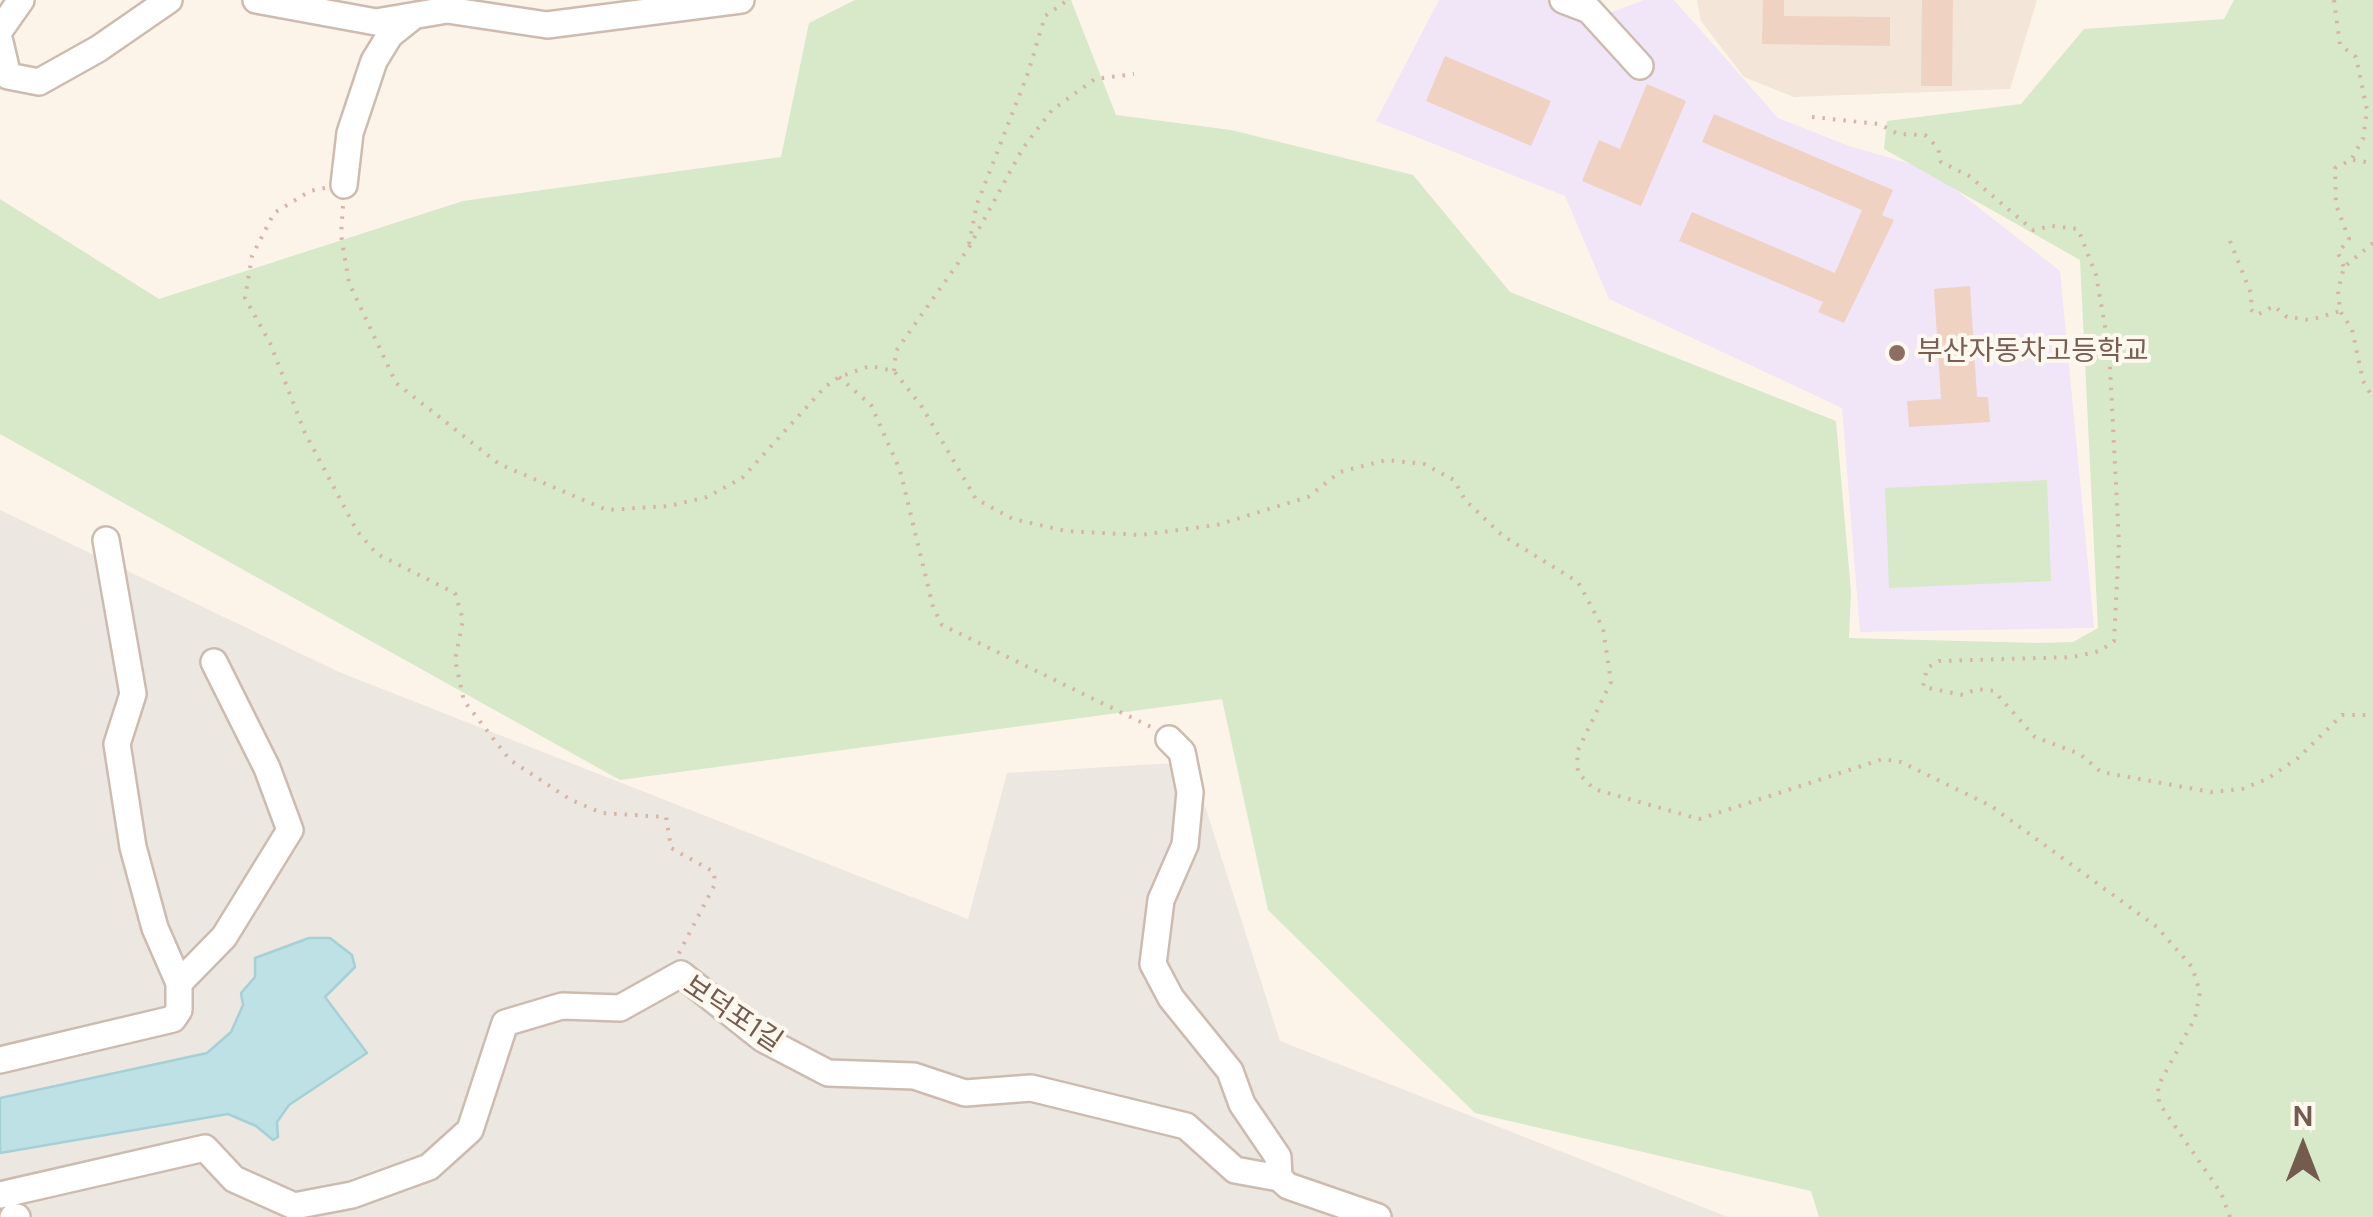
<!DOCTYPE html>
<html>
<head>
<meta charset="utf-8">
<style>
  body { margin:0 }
  #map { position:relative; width:2373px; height:1217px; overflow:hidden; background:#fcf4e9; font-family:"DM Sans",sans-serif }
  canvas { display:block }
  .north { position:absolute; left:2253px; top:1097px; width:100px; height:100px; -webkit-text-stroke:8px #fef8ef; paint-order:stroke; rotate:0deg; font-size:28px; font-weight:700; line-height:40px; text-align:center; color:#755a4e }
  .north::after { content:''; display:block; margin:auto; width:35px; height:45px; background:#755a4e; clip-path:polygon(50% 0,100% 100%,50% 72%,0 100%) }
</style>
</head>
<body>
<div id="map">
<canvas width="2373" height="1217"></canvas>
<div class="north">N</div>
</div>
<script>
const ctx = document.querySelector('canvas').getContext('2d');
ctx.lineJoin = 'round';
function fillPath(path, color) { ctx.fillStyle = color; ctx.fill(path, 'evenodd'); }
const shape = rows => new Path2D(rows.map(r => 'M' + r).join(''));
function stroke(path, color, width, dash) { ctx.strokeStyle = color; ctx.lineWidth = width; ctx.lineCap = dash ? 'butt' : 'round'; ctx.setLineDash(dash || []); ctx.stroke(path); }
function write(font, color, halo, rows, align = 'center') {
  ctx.font = font + ' "DM Sans","Noto Sans KR",sans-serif'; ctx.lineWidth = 8; ctx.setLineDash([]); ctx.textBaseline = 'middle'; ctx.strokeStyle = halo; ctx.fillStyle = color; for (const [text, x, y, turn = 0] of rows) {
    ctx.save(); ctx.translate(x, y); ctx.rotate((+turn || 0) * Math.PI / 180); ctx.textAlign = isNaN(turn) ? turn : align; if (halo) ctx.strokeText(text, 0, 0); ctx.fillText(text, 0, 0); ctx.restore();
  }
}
fillPath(shape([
  [1697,0,2037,0,2010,89,1794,97,1744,77,1701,21]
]), '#f3e5d8');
fillPath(shape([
  [0,510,339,672,968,919,1007,773,1191,762,1280,1041,1728,1217,0,1217]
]), '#ede7e2');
fillPath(shape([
  [1439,0,1558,0,1607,14,1644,0,1674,0,1778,118,1849,146,1929,169,2060,271,2094,628,1860,632,1842,408,1609,299,1565,196,1376,121]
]), '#f1e5f8');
fillPath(shape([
  [855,0,1071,0,1116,115,1231,130,1413,175,1510,292,1836,421,1851,592,1849,638,2038,643,2073,642,2098,628,2080,260,1884,149,1887,121,2021,104,2084,29,2224,19,2234,0,2373,0,2373,1217,1819,1217,1811,1191,1475,1113,1268,910,1222,699,620,780,0,434,0,199,159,299,463,201,781,157,809,23],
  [2047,480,2051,581,1889,588,1885,488]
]), '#d7e9c8');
const water = shape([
  [309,938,330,938,352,955,355,967,325,997,367,1053,289,1105,277,1122,278,1137,273,1140,256,1126,228,1114,0,1153,0,1098,207,1053,231,1032,243,1005,241,993,255,977,255,958,309,938]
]);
fillPath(water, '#bee1e5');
stroke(water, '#a5d0d6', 2.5);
fillPath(shape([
  [1763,0,1784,0,1784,16,1890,17,1890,46,1762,44],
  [1922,0,1953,0,1952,86,1921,86],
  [1445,56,1551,101,1531,146,1426,101],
  [1647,84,1686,101,1641,206,1582,181,1599,140,1620,149],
  [1714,114,1893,190,1882,215,1894,220,1844,323,1818,312,1823,302,1679,241,1692,212,1835,273,1862,210,1702,142],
  [1970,286,1977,397,1988,397,1990,422,1909,427,1907,401,1941,399,1934,289]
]), '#f0d2c2');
const minor = shape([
  [256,0,376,22,447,10,547,25,741,0],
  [1563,0,1589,10,1640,66],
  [0,30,21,0],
  [0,42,8,76,39,82,98,49,169,0],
  [344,185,350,133,374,61,390,35,410,19],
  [1169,739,1182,752,1190,792,1185,845,1161,900,1153,964,1171,998,1230,1071,1242,1104,1278,1157,1279,1178],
  [179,983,224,937,290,830,267,768,214,662],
  [0,1060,173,1019,179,1010,179,983,155,928,133,847,117,744,133,694,106,540],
  [0,1195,205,1148,234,1179,294,1206,352,1195,429,1167,470,1130,505,1023,562,1006,620,1008,681,974,763,1039,828,1073,914,1076,965,1093,1031,1088,1186,1126,1235,1170,1279,1178,1288,1186,1378,1217],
  [13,1217,17,1217]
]);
stroke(minor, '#cdbbaf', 30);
stroke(shape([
  [2334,0,2340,45,2356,57,2367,110,2363,139,2351,160,2335,168,2336,205,2349,239,2338,253,2344,267],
  [1812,117,1879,124,1898,134,1925,135,1938,148,1941,162,1969,176,2033,230,2052,226,2078,229,2096,275,2109,349,2119,543,2114,641,2100,651,2073,657,1939,661,1927,668,1923,687,1963,695,1977,689,1994,691,2035,737,2080,754,2101,772,2211,792,2242,789,2267,779,2298,758,2342,715,2373,715],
  [2353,160,2373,163],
  [325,188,310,191,274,213,252,256,245,298,270,343,305,433,357,531,377,554,455,593,463,620,455,660,464,701,510,760,571,800,602,813,666,817,671,848,714,872,715,884,678,955],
  [343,206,341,235,349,283,396,383,499,464,607,510,669,506,707,497,742,478,825,387,839,377,870,366,894,371,922,407,976,499,1013,519,1066,531,1140,535,1217,525,1308,497,1340,472,1386,460,1424,464,1454,480,1465,500,1503,536,1578,582,1603,628,1611,682,1577,752,1578,773,1594,789,1699,819,1883,759,1901,762,1991,806,2157,927,2192,967,2200,992,2195,1018,2158,1086,2159,1103,2221,1193,2230,1217],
  [2230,241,2252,296,2250,309,2257,315,2274,306,2287,317,2310,320,2340,311],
  [2373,243,2344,267,2338,291,2340,311,2352,329,2363,381,2373,398],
  [969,244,977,204,1028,73,1045,16,1068,0],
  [894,371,896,351,968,249,1023,148,1052,110,1095,79,1134,74],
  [839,377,871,405,900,470,933,607,942,625,1153,728]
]), '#d5b5a5', 4, [2.5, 8]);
stroke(minor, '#fff', 25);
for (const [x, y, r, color] of [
  [1897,353,10,"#8d6e63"]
]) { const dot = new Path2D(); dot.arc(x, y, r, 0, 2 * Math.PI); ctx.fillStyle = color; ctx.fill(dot); stroke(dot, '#fef8ef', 4); }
write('28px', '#785e54', '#fef8ef', [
  ["부산자동차고등학교",1917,353]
], 'left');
write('28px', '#755a4e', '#fef8ef', [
  ["보덕포1길",732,1015,34]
]);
</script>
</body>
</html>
